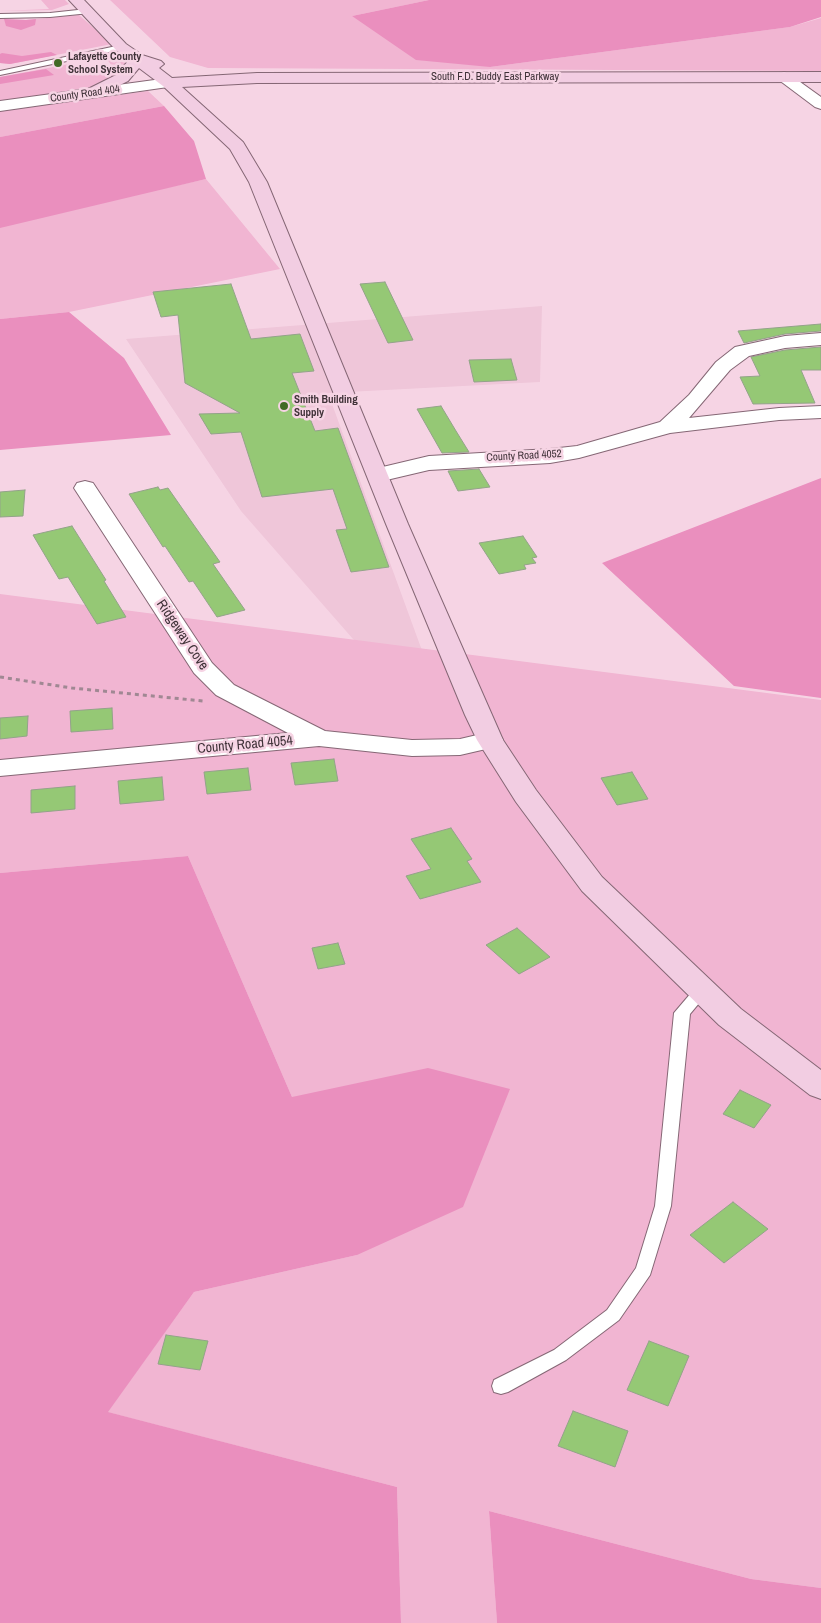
<!DOCTYPE html>
<html>
<head>
<meta charset="utf-8">
<style>
  body { margin:0 }
  canvas { display:block; background:#f6d4e4 }
</style>
</head>
<body>
<canvas width="821" height="1623"></canvas>
<script>
const ctx = document.querySelector('canvas').getContext('2d');
ctx.lineJoin = 'round';
function fillPath(path, color) { ctx.fillStyle = color; ctx.fill(path, 'evenodd'); }
const shape = rows => new Path2D(rows.map(r => 'M' + r).join(''));
function stroke(path, color, width, dash) { ctx.strokeStyle = color; ctx.lineWidth = width; ctx.lineCap = dash ? 'butt' : 'round'; ctx.setLineDash(dash || []); ctx.stroke(path); }
function write(font, color, halo, rows, align = 'center') {
  ctx.font = font + ' "Archivo Narrow",sans-serif'; ctx.lineWidth = 5; ctx.setLineDash([]); ctx.textBaseline = 'middle'; ctx.strokeStyle = halo; ctx.fillStyle = color; for (const [text, x, y, turn = 0] of rows) {
    ctx.save(); ctx.translate(x, y); ctx.rotate((+turn || 0) * Math.PI / 180); ctx.textAlign = isNaN(turn) ? turn : align; if (halo) ctx.strokeText(text, 0, 0); ctx.fillText(text, 0, 0); ctx.restore();
  }
}
fillPath(shape([
  [542,306,540,382,328,393,428,667,381,671,241,511,126,339]
]), '#efc6d9');
fillPath(shape([
  [41,0,65,0,69,4,52,10,0,11,49,9],
  [110,0,429,0,352,16,490,67,790,27,821,18,821,71,208,68,170,57],
  [79,15,112,44,10,64,0,63,0,19,26,20],
  [119,57,130,59,117,77,97,86,0,102,0,77,69,64,77,72,112,66,106,58],
  [148,91,164,106,0,137,0,111],
  [206,179,280,269,69,312,0,319,0,225],
  [0,594,821,700,821,1588,751,1579,489,1511,497,1623,401,1623,397,1487,107,1412,194,1292,357,1255,334,1098,292,1097,188,856,0,873]
]), '#f1b5d2');
fillPath(shape([
  [429,0,821,0,821,17,790,27,490,67,416,60,352,16],
  [4,19,26,20,36,19,35,25,21,30,6,26],
  [51,52,57,55,10,64,0,63,0,54,2,53,22,56],
  [46,69,54,75,0,84,0,77],
  [164,106,194,141,206,179,0,228,0,137],
  [69,312,124,358,171,435,0,450,0,319],
  [821,478,821,698,734,686,602,563],
  [188,856,292,1097,428,1068,510,1089,463,1207,357,1255,194,1292,108,1412,397,1487,401,1623,0,1623,0,873],
  [489,1511,751,1579,821,1588,821,1623,497,1623]
]), '#ea8fbe');
const building = shape([
  [385,282,413,340,388,343,360,284,385,282],
  [231,284,251,339,300,334,314,371,292,373,315,431,338,428,389,567,351,572,336,530,347,529,333,489,262,497,241,432,211,434,199,414,240,413,185,383,178,315,161,317,153,292,231,284],
  [821,324,821,331,785,334,744,343,738,331,821,324],
  [821,347,821,370,801,370,815,403,753,404,740,377,760,376,751,357,785,350,821,347],
  [511,359,517,380,474,382,469,360,511,359],
  [441,406,456,431,469,452,442,453,417,409,441,406],
  [479,469,490,487,458,491,448,471,479,469],
  [158,487,160,490,168,488,191,521,220,562,213,564,245,610,217,617,193,581,189,582,165,546,163,547,129,494,158,487],
  [25,490,23,516,0,517,0,492,25,490],
  [72,526,106,580,104,581,126,617,97,624,68,577,59,579,33,535,72,526],
  [523,536,537,557,532,558,536,563,524,565,526,569,499,574,479,543,523,536],
  [112,708,113,729,71,732,70,711,112,708],
  [28,716,27,736,0,739,0,718,28,716],
  [334,759,338,781,295,785,291,763,334,759],
  [248,768,251,790,207,794,204,772,248,768],
  [632,772,648,799,617,805,601,778,632,772],
  [162,777,164,800,120,804,118,781,162,777],
  [75,786,75,809,31,813,31,790,75,786],
  [451,828,472,859,467,861,481,882,420,899,406,876,431,869,411,839,451,828],
  [517,928,550,957,519,974,486,945,517,928],
  [338,943,345,964,318,969,312,948,338,943],
  [740,1090,771,1105,754,1128,723,1114,740,1090],
  [733,1202,768,1229,724,1263,690,1235,733,1202],
  [166,1335,208,1341,200,1370,158,1364,166,1335],
  [649,1341,689,1356,668,1406,627,1390,649,1341],
  [573,1411,628,1431,615,1467,558,1446,573,1411]
]);
fillPath(building, '#95c875');
stroke(building, '#93a389', 1);
const lane = shape([
  [87,9,91,11,90,13,50,17,0,18,0,14,50,13,87,9],
  [121,45,125,47,124,49,0,75,0,71,121,45],
  [702,985,707,986,710,990,690,1014,671,1206,650,1275,619,1320,566,1360,508,1392,501,1394,494,1392,492,1386,494,1380,554,1350,607,1310,636,1268,655,1206,674,1013,697,986,702,985]
]);
const street = shape([
  [784,72,789,74,821,97,821,109,815,107,779,80,776,77,779,74,784,72],
  [169,78,175,80,177,83,175,86,0,111,0,101,169,78],
  [821,333,821,345,785,348,749,356,730,370,689,418,779,408,821,406,821,418,779,420,670,433,579,458,550,463,429,470,378,482,370,480,367,475,370,470,429,456,550,449,577,446,660,422,689,395,716,362,735,347,785,336,821,333],
  [85,481,93,483,212,663,234,685,325,731,412,740,460,739,490,732,499,734,503,740,499,746,460,755,412,756,319,746,0,776,0,760,288,733,216,695,194,673,74,488,77,483,85,481]
]);
const secondary = shape([
  [69,0,84,0,126,44,142,55,161,61,164,64,159,68,172,78,257,73,821,72,821,82,257,83,182,87,243,142,267,182,408,524,503,740,536,790,602,877,741,1009,821,1070,821,1099,810,1095,719,1025,582,891,516,802,477,740,465,715,386,524,249,182,230,149,163,86,139,68,128,81,100,95,88,95,86,92,88,89,116,75,129,60,116,50,69,0]
]);
stroke(lane, '#856775', 2);
stroke(street, '#856775', 2);
stroke(secondary, '#856775', 2);
stroke(shape([
  [0,677,72,688,203,701]
]), '#a08893', 3, [4, 4]);
fillPath(lane, '#fff');
fillPath(street, '#fff');
fillPath(secondary, '#f2cde2');
for (const [x, y, r, color] of [
  [58,63,5,"#426a25"],
  [284,406,5,"#426a25"]
]) { const dot = new Path2D(); dot.arc(x, y, r, 0, 2 * Math.PI); ctx.fillStyle = color; ctx.fill(dot); stroke(dot, '#f6d4e4', 2); }
write('bold 11px', '#3f3238', '#f6d4e4', [
  ["Lafayette County",68,57],
  ["School System",68,70],
  ["Smith Building",294,400],
  ["Supply",294,413]
], 'left');
write('11px', '#3f3238', '#f6d4e4', [
  ["South F.D. Buddy East Parkway",495,77],
  ["County Road 404",85,94,-8],
  ["County Road 4052",524,456,-3]
]);
write('14px', '#3f3238', '#f6d4e4', [
  ["Ridgeway Cove",182,635,56],
  ["County Road 4054",245,745,-5]
]);
</script>
</body>
</html>
